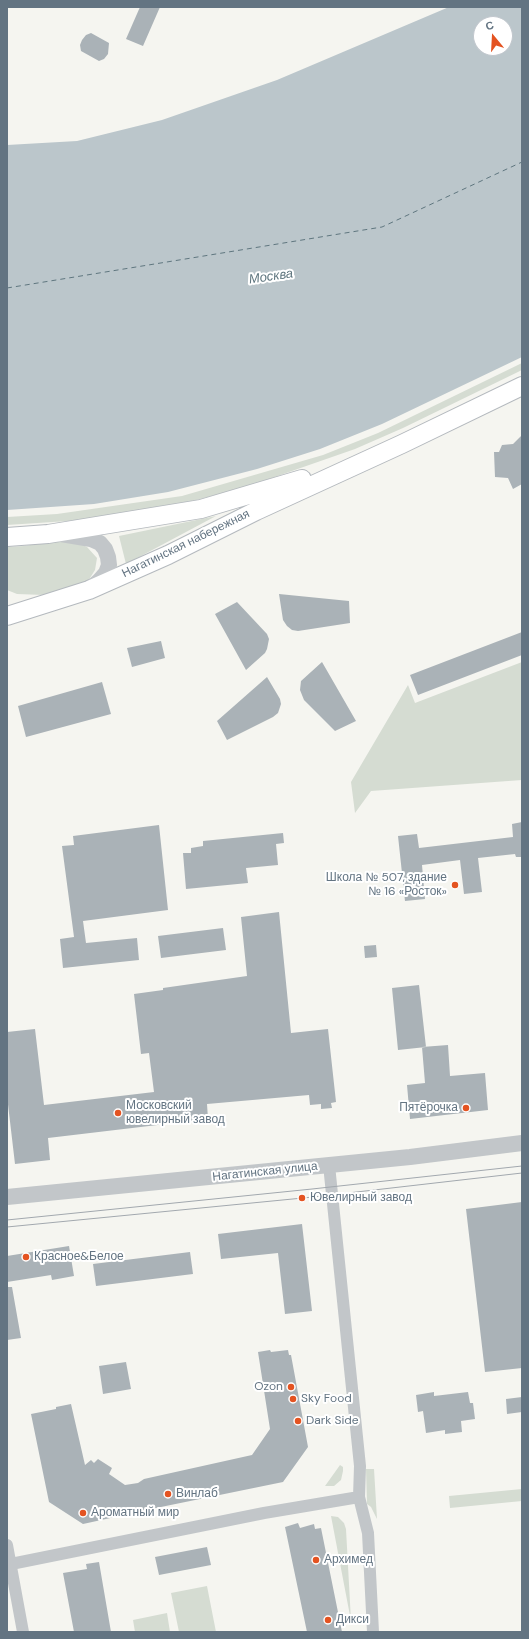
<!DOCTYPE html>
<html>
<head>
<meta charset="utf-8">
<style>
  body { margin:0 }
  #map { position:relative; width:529px; height:1639px; overflow:hidden; background:#f5f5f0; font-family:"DM Sans",sans-serif }
  canvas { display:block }
  .frame { position:absolute; inset:0; border:8px solid #637482; pointer-events:none }
  .north { position:absolute; left:473px; top:16px; width:40px; height:40px; box-sizing:border-box; background:#fff; border:1px solid #c1c7cd; border-radius:50%; rotate:342deg; font-size:11px; font-weight:700; line-height:16px; text-align:center; color:#637482 }
  .north::after { content:''; display:block; margin:auto; width:14px; height:18px; background:#e45321; clip-path:polygon(50% 0,100% 100%,50% 72%,0 100%) }
</style>
</head>
<body>
<div id="map">
<canvas width="529" height="1639"></canvas>
<div class="frame"></div>
<div class="north">С</div>
</div>
<script>
const ctx = document.querySelector('canvas').getContext('2d');
ctx.lineJoin = 'round';
function fillPath(path, color) { ctx.fillStyle = color; ctx.fill(path, 'evenodd'); }
const shape = rows => new Path2D(rows.map(r => 'M' + r).join(''));
function stroke(path, color, width, dash) { ctx.strokeStyle = color; ctx.lineWidth = width; ctx.lineCap = dash ? 'butt' : 'round'; ctx.setLineDash(dash || []); ctx.stroke(path); }
function write(font, color, halo, rows, align = 'center') {
  ctx.font = font + ' "DM Sans",sans-serif'; ctx.lineWidth = 4; ctx.setLineDash([]); ctx.textBaseline = 'middle'; ctx.strokeStyle = halo; ctx.fillStyle = color; for (const [text, x, y, turn = 0] of rows) {
    ctx.save(); ctx.translate(x, y); ctx.rotate((+turn || 0) * Math.PI / 180); ctx.textAlign = isNaN(turn) ? turn : align; if (halo) ctx.strokeText(text, 0, 0); ctx.fillText(text, 0, 0); ctx.restore();
  }
}
fillPath(shape([
  [522,363,522,370,403,428,355,449,246,487,196,500,155,509,83,520,7,525,7,517,57,514,182,496,323,455,378,433],
  [216,516,126,564,119,536],
  [75,541,87,547,97,558,95,570,88,581,44,595,17,594,7,590,7,547,24,546,49,542],
  [522,662,522,780,371,791,355,813,351,782,408,685,415,703],
  [340,1465,343,1467,343,1471,341,1480,334,1486,325,1486],
  [366,1469,374,1469,377,1519,371,1507,367,1504],
  [522,1489,522,1501,450,1508,449,1496],
  [331,1516,338,1517,344,1523,346,1529,351,1621],
  [207,1586,216,1632,179,1632,171,1593],
  [167,1613,170,1632,135,1632,133,1620]
]), '#d5dcd2');
fillPath(shape([
  [449,7,522,7,522,357,382,424,320,449,257,469,168,492,94,504,7,510,7,145,77,141,162,120,277,80],
  [481,24,505,24,505,48,481,48]
]), '#bbc6cb');
stroke(shape([
  [7,288,382,227,522,162]
]), '#5f767f', 1, [5, 4]);
fillPath(shape([
  [140,7,160,7,143,46,126,39],
  [91,33,109,43,108,54,104,59,99,61,81,51,80,45,82,40,86,35],
  [522,435,522,484,513,489,508,478,495,477,494,452,499,452,502,445,513,444],
  [279,594,349,601,350,623,298,631,292,630,287,626,283,620],
  [237,602,267,634,269,639,267,649,265,653,246,670,215,614],
  [522,632,522,655,418,695,410,675],
  [161,641,165,658,132,667,127,648],
  [322,662,356,721,335,731,304,700,300,690,301,681],
  [267,677,280,699,281,704,278,713,273,717,227,740,217,721],
  [102,682,111,714,26,737,18,706],
  [522,822,522,857,516,857,515,854,478,858,482,892,464,894,460,860,422,865,425,899,405,901,398,836,417,834,419,848,513,837,512,824],
  [159,825,168,910,83,921,86,943,137,938,139,960,63,968,60,939,74,937,62,846,74,845,73,836],
  [283,833,284,843,276,844,278,865,246,868,248,883,186,889,183,853,191,853,191,848,203,846,203,841],
  [279,912,291,1033,328,1029,336,1102,331,1103,332,1108,321,1109,321,1104,310,1105,309,1095,207,1104,208,1119,48,1138,50,1160,15,1164,7,1096,7,1032,35,1029,44,1105,154,1092,149,1053,141,1054,134,994,163,990,163,988,247,976,241,917],
  [223,928,226,950,161,958,158,936],
  [376,945,377,957,365,958,364,946],
  [419,985,426,1047,398,1050,392,988],
  [448,1045,450,1076,485,1073,488,1110,410,1119,407,1085,425,1083,422,1047],
  [522,1202,522,1368,485,1372,466,1209],
  [302,1224,312,1311,285,1314,278,1253,221,1259,218,1234],
  [69,1246,74,1276,52,1280,51,1275,7,1282,7,1256],
  [190,1252,193,1274,96,1286,93,1264],
  [7,1287,12,1287,21,1338,7,1340],
  [270,1350,271,1352,288,1350,289,1355,291,1355,308,1447,283,1482,156,1508,83,1524,49,1502,31,1414,56,1409,56,1407,71,1404,85,1465,91,1460,94,1463,98,1459,112,1468,109,1474,125,1485,138,1483,144,1479,252,1455,270,1429,258,1352],
  [126,1362,131,1389,103,1394,99,1366],
  [434,1392,434,1396,468,1392,470,1403,473,1403,475,1419,461,1421,462,1432,445,1434,445,1430,426,1433,423,1411,418,1412,416,1395],
  [522,1397,522,1412,507,1414,506,1399],
  [298,1523,300,1528,314,1524,315,1529,321,1528,342,1632,307,1632,285,1527],
  [207,1547,211,1565,159,1575,155,1557],
  [99,1562,111,1632,74,1632,63,1573,87,1569,86,1564]
]), '#aab2b7');
const secondary = shape([
  [7,537,48,534,201,509,302,479],
  [7,616,89,590,168,555,256,511,402,444,522,386]
]);
stroke(secondary, '#b4b9be', 20);
stroke(shape([
  [329,1165,360,1466,359,1497,368,1533,373,1632],
  [7,1545,23,1632],
  [11,1564,264,1513,359,1497]
]), '#c2c6c9', 12);
stroke(shape([
  [61,534,91,539,100,543,105,549,108,557,109,565,106,573,99,581,90,589],
  [7,1197,410,1157,522,1143]
]), '#c2c6c9', 16);
stroke(secondary, '#fff', 18);
stroke(shape([
  [7,1220,312,1189,522,1166],
  [7,1227,313,1197,522,1173]
]), '#a2a8ae', 1);
for (const [x, y, r, color] of [
  [455,885,4,"#e45321"],
  [466,1108,4,"#e45321"],
  [118,1113,4,"#e45321"],
  [302,1198,4,"#e45321"],
  [26,1257,4,"#e45321"],
  [291,1387,4,"#e45321"],
  [293,1399,4,"#e45321"],
  [298,1421,4,"#e45321"],
  [168,1494,4,"#e45321"],
  [83,1513,4,"#e45321"],
  [316,1560,4,"#e45321"],
  [328,1620,4,"#e45321"]
]) { const dot = new Path2D(); dot.arc(x, y, r, 0, 2 * Math.PI); ctx.fillStyle = color; ctx.fill(dot); stroke(dot, '#fff', 1.5); }
write('12px', '#637482', '#fff', [
  ["Нагатинская набережная",186,544,-26],
  ["Нагатинская улица",265,1172,-6]
]);
write('12px', '#637482', '#fff', [
  ["Школа № 507, здание",447,878,"right"],
  ["№ 16 «Росток»",447,892,"right"],
  ["Московский",126,1106],
  ["ювелирный завод",126,1120],
  ["Пятёрочка",458,1108,"right"],
  ["Ювелирный завод",310,1198],
  ["Красное&Белое",34,1257],
  ["Ozon",283,1387,"right"],
  ["Sky Food",301,1399],
  ["Dark Side",306,1421],
  ["Винлаб",176,1494],
  ["Ароматный мир",91,1513],
  ["Архимед",324,1560],
  ["Дикси",336,1620]
], 'left');
write('italic 13px', '#5f767f', '#fff', [
  ["Москва",271,277,-8]
]);
</script>
</body>
</html>
